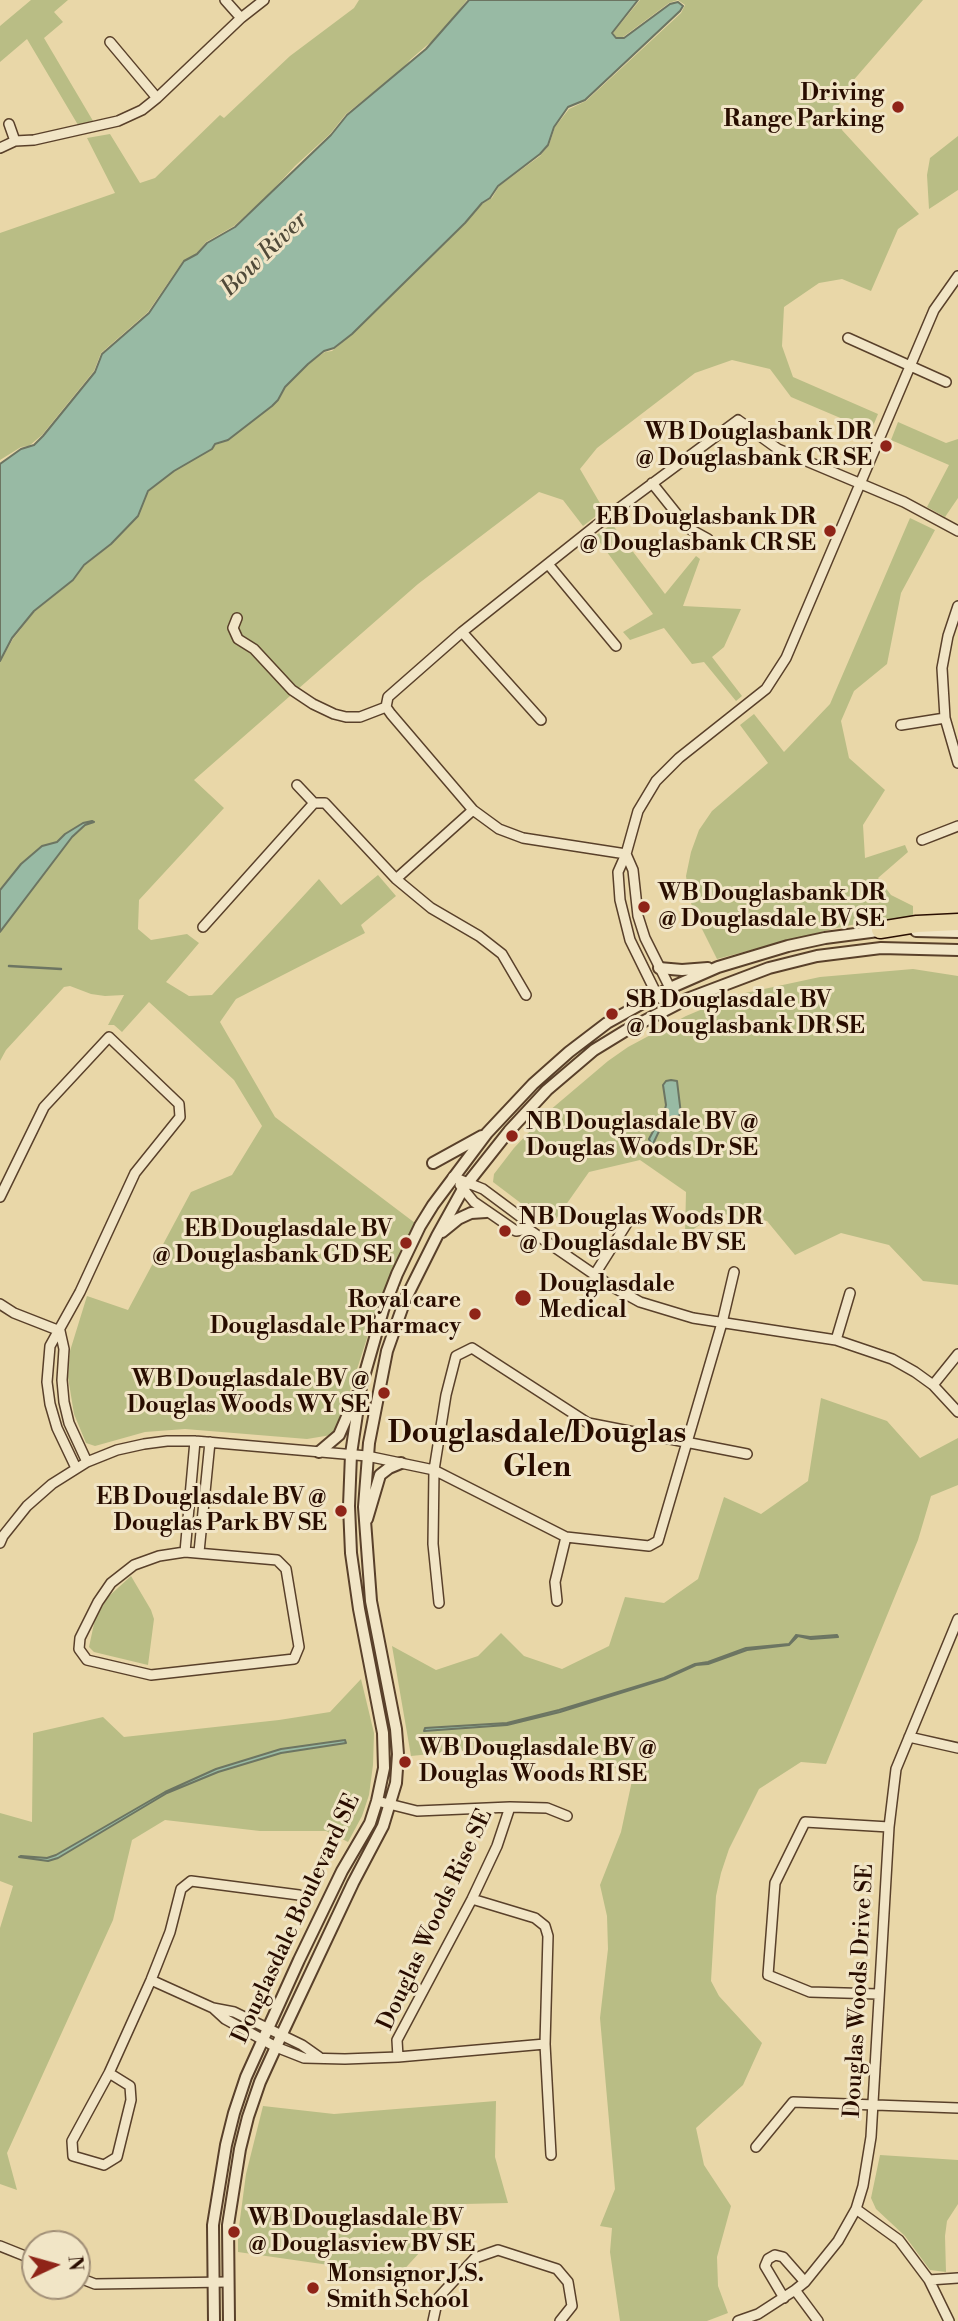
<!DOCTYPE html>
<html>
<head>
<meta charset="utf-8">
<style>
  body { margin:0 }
  #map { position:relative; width:958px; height:2321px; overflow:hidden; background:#e9d7a8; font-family:"Libre Bodoni",serif }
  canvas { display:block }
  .north { position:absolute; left:21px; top:2230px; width:70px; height:70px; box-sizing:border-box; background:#f1e5c6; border:2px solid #a18f77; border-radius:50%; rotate:85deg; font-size:19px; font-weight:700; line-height:28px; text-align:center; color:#290d00 }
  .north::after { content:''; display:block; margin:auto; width:24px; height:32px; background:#8f2418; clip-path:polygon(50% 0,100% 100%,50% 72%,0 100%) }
</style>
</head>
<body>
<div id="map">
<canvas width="958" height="2321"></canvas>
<div class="north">N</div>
</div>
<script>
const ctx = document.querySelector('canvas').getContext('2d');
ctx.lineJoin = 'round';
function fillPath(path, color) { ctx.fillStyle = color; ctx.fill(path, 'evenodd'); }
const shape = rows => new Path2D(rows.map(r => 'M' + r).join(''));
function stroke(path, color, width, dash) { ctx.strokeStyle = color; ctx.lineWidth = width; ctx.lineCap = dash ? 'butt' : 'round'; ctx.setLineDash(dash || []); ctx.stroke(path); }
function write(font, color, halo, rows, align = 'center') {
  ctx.font = font + ' "Libre Bodoni",serif'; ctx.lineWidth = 6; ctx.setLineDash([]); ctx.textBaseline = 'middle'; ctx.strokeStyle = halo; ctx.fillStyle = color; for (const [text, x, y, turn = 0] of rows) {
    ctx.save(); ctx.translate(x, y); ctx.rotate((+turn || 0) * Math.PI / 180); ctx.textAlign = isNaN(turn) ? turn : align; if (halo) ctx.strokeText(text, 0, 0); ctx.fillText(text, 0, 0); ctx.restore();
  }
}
fillPath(shape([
  [31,0,68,0,54,12,63,22,44,38,96,126,81,130,27,39,0,62,0,26],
  [359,0,467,0,440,34,411,59,401,70,346,114,330,134,295,166,269,194,234,226,206,242,196,254,183,261,148,312,101,353,94,371,42,435,29,446,21,447,0,460,0,233,115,193,87,138,110,134,140,183,155,178,220,115,224,118,290,56,354,8],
  [640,0,923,0,845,90,839,105,842,130,919,214,898,229,871,291,842,279,819,283,784,307,782,346,793,377,878,414,871,431,791,397,770,369,732,360,695,373,597,448,580,469,604,510,583,526,563,500,539,492,418,584,194,780,224,808,139,900,138,929,151,940,187,934,199,943,166,982,189,996,212,995,319,879,341,905,378,875,396,896,361,925,365,933,236,999,220,1022,275,1117,415,1223,403,1245,377,1307,339,1425,331,1435,307,1439,185,1429,145,1432,95,1446,86,1443,74,1414,68,1377,70,1351,87,1296,128,1310,191,1192,232,1175,262,1126,234,1080,149,1002,122,1032,114,1025,108,1025,124,995,105,996,91,994,70,986,64,987,6,1050,0,1061,0,662,13,639,34,612,74,580,84,566,112,544,138,516,148,492,174,471,212,449,215,445,228,440,272,406,279,400,285,387,308,364,325,352,332,351,352,334,465,224,483,203,492,198,499,186,540,156,549,145,555,127,569,109,586,101,681,13,685,5,678,0,669,3,623,37,616,37,613,33],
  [958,136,958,190,929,209,927,175,930,158],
  [898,422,946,443,958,439,958,498,945,517,927,507,949,465,891,440],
  [910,518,935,530,901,593,887,664,854,691,841,721,849,758,885,790,863,825,865,858,905,845,908,852,878,878,891,895,913,906,913,917,866,922,832,929,717,959,695,915,689,897,686,876,691,852,699,830,712,811,768,763,740,725,754,714,784,752,830,704],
  [612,524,665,594,696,556,700,559,683,606,741,609,724,647,712,657,742,696,736,701,704,662,692,664,664,628,630,640,623,632,653,614,595,536],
  [913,969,958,976,958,1285,923,1281,889,1245,841,1233,795,1255,767,1221,717,1213,685,1235,686,1192,640,1160,589,1172,551,1226,493,1182,494,1174,514,1148,549,1111,608,1061,628,1047,686,1016,736,995,820,977],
  [821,1398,887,1421,920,1458,958,1438,958,1485,931,1496,918,1540,826,1764,801,1762,759,1789,729,1849,721,1873,716,1896,711,1981,719,1996,762,2043,743,2085,696,2128,704,2165,731,2206,717,2257,718,2286,728,2313,707,2321,620,2321,610,2252,612,2228,600,2226,615,2189,600,2018,608,1949,607,1916,600,1885,621,1832,633,1776,571,1749,500,1747,411,1756,392,1646,436,1670,478,1656,501,1633,524,1656,562,1669,609,1646,625,1597,664,1603,698,1579,724,1497,761,1514,808,1481],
  [131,1576,151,1610,154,1619,148,1665,94,1652,89,1647,95,1619,108,1597],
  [361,1679,374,1733,373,1765,369,1795,362,1816,348,1842,326,1831,260,1831,165,1820,132,1840,113,1920,7,2153,17,2190,0,2184,0,1928,13,1886,0,1881,0,1813,32,1822,33,1733,103,1717,124,1737,279,1720,330,1712],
  [496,2101,495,2157,508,2203,464,2204,399,2275,238,2252,238,2234,246,2174,263,2106,334,2114],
  [880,2155,958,2160,958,2204,947,2221,945,2236,946,2272,930,2270,905,2236,876,2209,871,2198]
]), '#b9bd85');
const water = shape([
  [469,0,638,0,612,33,616,38,624,38,670,4,678,2,683,6,680,11,585,100,568,107,554,127,548,145,540,154,498,186,490,198,482,203,465,223,352,334,334,348,324,351,308,364,285,387,278,400,272,406,228,440,215,444,212,449,174,471,148,491,138,516,111,544,84,565,73,580,34,611,12,638,0,661,0,464,21,449,34,445,43,436,95,372,102,354,149,313,184,261,197,254,207,243,235,227,331,135,347,115,426,49,469,0],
  [92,821,94,822,85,825,72,837,0,932,0,890,21,864,42,846,57,842,65,834,83,823,92,821],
  [671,1080,677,1081,681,1114,661,1127,651,1148,649,1147,651,1143,649,1139,658,1122,663,1118,666,1105,663,1085,666,1081,671,1080],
  [796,1635,810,1637,837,1635,838,1637,811,1639,798,1636,789,1645,747,1650,708,1664,696,1665,665,1679,560,1712,507,1725,424,1731,425,1728,507,1723,559,1710,664,1678,695,1664,708,1662,746,1648,789,1644,796,1635],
  [345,1740,346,1743,281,1753,218,1772,167,1793,58,1858,48,1861,19,1857,21,1856,47,1858,56,1855,165,1792,216,1769,281,1749,345,1740]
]);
fillPath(water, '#98baa4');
stroke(water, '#6c7562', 2);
stroke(shape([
  [9,966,61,969]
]), '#6c7562', 2.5);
const minor = shape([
  [225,0,241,18],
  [110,42,157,98],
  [9,124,15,141],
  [0,148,15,141,34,140,118,121,142,110,157,98,241,18,264,0],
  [848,338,946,382],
  [652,483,688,528,708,539],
  [548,564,616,646],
  [958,606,948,636,942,668,945,718,958,763],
  [237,618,233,628,238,639,254,649,292,690,313,704,334,714,346,717,360,717,386,707],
  [462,632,541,720],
  [901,725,945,718],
  [297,785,314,803,325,803,396,879,431,908,479,936,502,954,526,995],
  [922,840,958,826],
  [626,854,523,838,499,829,473,810,391,714,386,707,388,697,462,632,603,520,738,420,778,449,904,502,958,531],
  [626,854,633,870,638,916,645,938,670,988,670,1006],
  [396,879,473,810],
  [203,927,314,803],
  [670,1006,657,995,630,940,620,900,618,872,626,854,638,811,656,781,679,758,766,689,786,658,934,310,958,276],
  [453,1177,483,1189,522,1218,528,1229,611,1286,640,1302,693,1318,836,1340,892,1359,915,1372,933,1385,958,1412],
  [460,1185,474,1202,516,1231,528,1229],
  [0,1197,44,1107,109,1037,179,1104,180,1117,135,1173,80,1292,50,1346,47,1382,50,1404,57,1428,76,1468],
  [595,1274,629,1220],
  [0,1304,14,1313,60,1331],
  [60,1331,64,1349,62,1380,64,1402,69,1423,87,1462],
  [836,1340,850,1293],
  [933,1385,958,1354],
  [0,1543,3,1536,27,1506,52,1484,87,1462,117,1450,144,1444,167,1441,195,1441,367,1456,434,1470,566,1537,649,1546,658,1541,722,1323,734,1272],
  [185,1552,277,1560,286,1569,299,1647,294,1659,151,1675,87,1660,79,1649,80,1638,98,1602,111,1583,134,1565,159,1556,185,1552],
  [185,1552,195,1441],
  [199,1552,210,1442],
  [557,1601,555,1582,566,1537],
  [439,1603,433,1544,434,1470,446,1395,456,1356,472,1348,588,1423,747,1454],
  [909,1737,958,1748],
  [377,1801,417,1811,510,1807,497,1846,472,1899,397,2040,398,2057],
  [510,1807,547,1808,567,1816],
  [151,1980,213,2008,234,2012,302,2045,319,2057],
  [878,1994,810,1992,768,1975,775,1883,805,1822,889,1827],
  [213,2008,225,2019,276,2047,304,2058,345,2059,398,2057,545,2044,548,1936,545,1926,535,1918,472,1899],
  [545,2044,551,2155],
  [109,2073,130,2086,131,2100,117,2157,104,2165,73,2156,72,2141,109,2073,151,1980,170,1932,181,1889,191,1881,299,1895],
  [756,2147,793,2102,958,2108],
  [856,2209,899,2240,929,2280,949,2321],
  [0,2246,35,2260],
  [77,2277,95,2284,228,2282],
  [929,2280,958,2278],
  [795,2290,818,2321],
  [784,2298,765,2266,768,2259,775,2255,783,2257,805,2282],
  [433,2321,438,2298,475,2258,498,2250,557,2269,568,2282,572,2306,560,2321],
  [738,2321,758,2314,795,2290,805,2282,838,2241,856,2209,863,2186,871,2137,889,1827,896,1769,958,1619]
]);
const tertiary = shape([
  [916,931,958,932],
  [659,968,682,970,708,968],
  [433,1163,482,1136],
  [442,1232,458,1219,471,1213,486,1212],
  [319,1452,339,1435,356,1396],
  [367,1519,380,1475,389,1468,401,1463],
  [214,2321,213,2225,226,2145,234,2113,246,2077,299,1960,342,1871,370,1823,377,1801,384,1768,383,1733,359,1609,351,1553,349,1506,351,1454,361,1387,383,1310,397,1274,420,1226,433,1205,487,1133,533,1084,569,1052,607,1023,670,988,718,967,788,946,825,938,886,930],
  [229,2321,228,2225,240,2149,248,2117,260,2082,281,2036,353,1883,383,1826,396,1783,398,1754,396,1729,371,1601,364,1507,369,1443,387,1351,405,1300,437,1236,463,1189,509,1131,547,1090,594,1050,625,1031,687,999,769,968,817,956,881,948,958,950]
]);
const motorway = shape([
  [880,930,917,924,958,922]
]);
stroke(minor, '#59402a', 12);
stroke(tertiary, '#59402a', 14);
stroke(motorway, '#290d00', 19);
stroke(minor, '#f1e5c6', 9);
stroke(tertiary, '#f1e5c6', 10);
stroke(motorway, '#e9d7a8', 16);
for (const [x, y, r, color] of [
  [898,107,7,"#8f2418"],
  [886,446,7,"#8f2418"],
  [830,531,7,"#8f2418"],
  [644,907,7,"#8f2418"],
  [612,1014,7,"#8f2418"],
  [512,1136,7,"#8f2418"],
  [505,1231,7,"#8f2418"],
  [406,1243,7,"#8f2418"],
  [523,1298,9,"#8f2418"],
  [475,1314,7,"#8f2418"],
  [384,1393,7,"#8f2418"],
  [341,1511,7,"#8f2418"],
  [405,1762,7,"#8f2418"],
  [234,2232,7,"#8f2418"],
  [313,2288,7,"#8f2418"]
]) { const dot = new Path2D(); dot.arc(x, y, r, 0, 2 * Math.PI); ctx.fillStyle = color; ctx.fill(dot); stroke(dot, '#f1e5c6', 2.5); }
write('bold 23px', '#290d00', '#f1e5c6', [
  ["Driving",884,94,"right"],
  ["Range Parking",884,120,"right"],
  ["WB Douglasbank DR",872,433,"right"],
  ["@ Douglasbank CR SE",872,459,"right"],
  ["EB Douglasbank DR",816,518,"right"],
  ["@ Douglasbank CR SE",816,544,"right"],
  ["WB Douglasbank DR",658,894],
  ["@ Douglasdale BV SE",658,920],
  ["SB Douglasdale BV",626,1001],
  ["@ Douglasbank DR SE",626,1027],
  ["NB Douglasdale BV @",526,1123],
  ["Douglas Woods Dr SE",526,1149],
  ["NB Douglas Woods DR",519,1218],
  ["@ Douglasdale BV SE",519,1244],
  ["EB Douglasdale BV",392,1230,"right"],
  ["@ Douglasbank GD SE",392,1256,"right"],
  ["Douglasdale",539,1285],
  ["Medical",539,1311],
  ["Royal care",461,1301,"right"],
  ["Douglasdale Pharmacy",461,1327,"right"],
  ["WB Douglasdale BV @",370,1380,"right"],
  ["Douglas Woods WY SE",370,1406,"right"],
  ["EB Douglasdale BV @",327,1498,"right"],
  ["Douglas Park BV SE",327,1524,"right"],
  ["WB Douglasdale BV @",419,1749],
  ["Douglas Woods RI SE",419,1775],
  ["WB Douglasdale BV",248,2219],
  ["@ Douglasview BV SE",248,2245],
  ["Monsignor J.S.",327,2275],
  ["Smith School",327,2301]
], 'left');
write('23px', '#290d00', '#f1e5c6', [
  ["Douglasdale Boulevard SE",297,1919,-65],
  ["Douglas Woods Rise SE",436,1920,-65],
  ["Douglas Woods Drive SE",860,1991,-87]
]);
write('italic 24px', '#504a39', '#f1e5c6', [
  ["Bow River",265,255,-44]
]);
write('bold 30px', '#290d00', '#f1e5c6', [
  ["Douglasdale/Douglas",537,1435],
  ["Glen",537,1469]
]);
</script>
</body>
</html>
